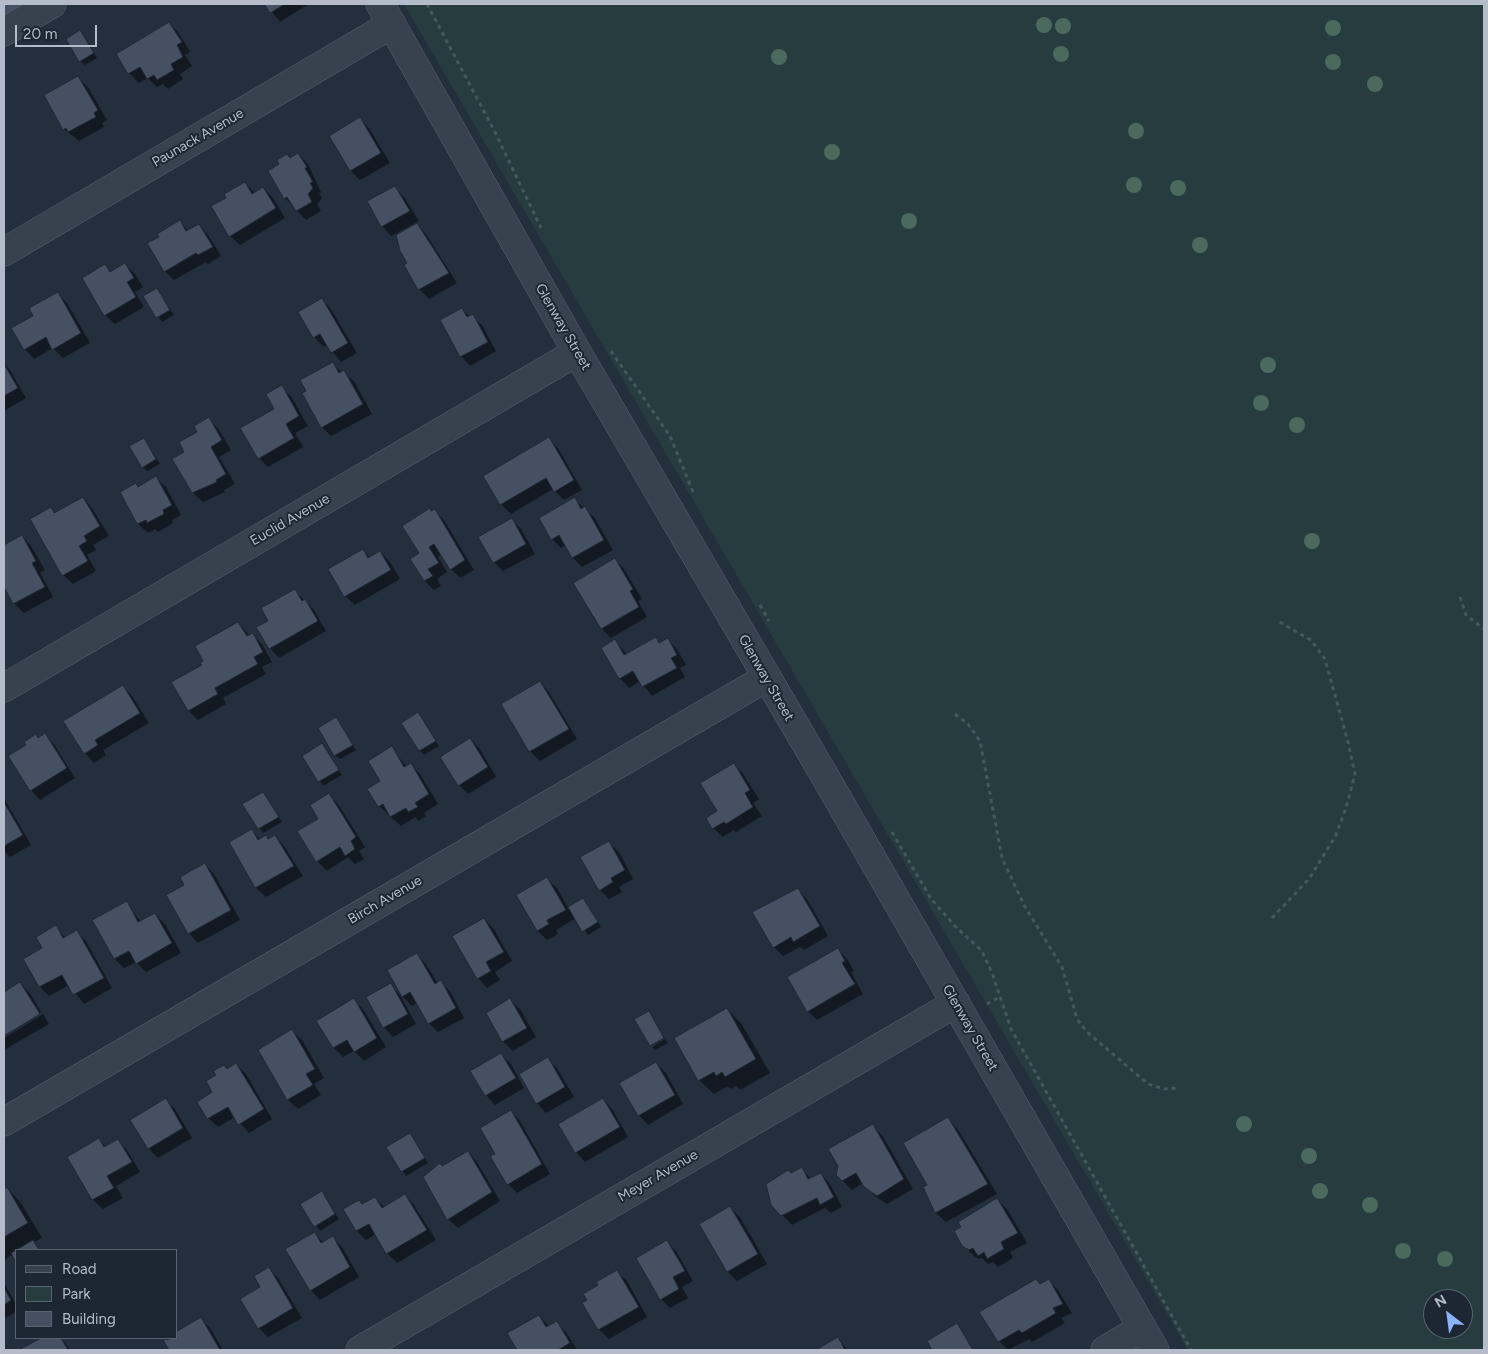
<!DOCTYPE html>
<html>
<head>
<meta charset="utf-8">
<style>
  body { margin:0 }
  #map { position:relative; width:1488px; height:1354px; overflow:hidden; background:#242f3e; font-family:Figtree,sans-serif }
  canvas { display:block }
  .frame { position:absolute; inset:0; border:5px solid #b4bcc9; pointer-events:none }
  .legend { position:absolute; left:15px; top:1249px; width:162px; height:90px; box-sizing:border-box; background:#1d2633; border:1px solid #59626f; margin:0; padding:6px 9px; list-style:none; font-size:15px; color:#b4bcc9 }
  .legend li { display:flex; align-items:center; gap:10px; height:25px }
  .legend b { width:25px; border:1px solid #59626f }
  .north { position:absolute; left:1423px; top:1289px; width:50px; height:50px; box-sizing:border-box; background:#1d2633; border:1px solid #59626f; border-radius:50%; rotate:330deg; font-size:14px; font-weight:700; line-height:20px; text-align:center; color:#b4bcc9 }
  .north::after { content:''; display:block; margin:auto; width:18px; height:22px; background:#8ab4f8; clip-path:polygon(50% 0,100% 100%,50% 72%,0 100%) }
  .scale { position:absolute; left:15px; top:25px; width:82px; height:22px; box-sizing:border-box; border:2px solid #b4bcc9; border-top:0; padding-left:6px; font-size:15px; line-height:18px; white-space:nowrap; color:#b4bcc9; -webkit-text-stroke:4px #1d2633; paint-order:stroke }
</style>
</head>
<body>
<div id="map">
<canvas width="1488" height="1354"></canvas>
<div class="frame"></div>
<ul class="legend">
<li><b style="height:6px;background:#38414e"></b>Road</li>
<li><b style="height:14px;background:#263c3f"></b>Park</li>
<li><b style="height:14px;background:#455162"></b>Building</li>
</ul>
<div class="north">N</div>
<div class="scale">20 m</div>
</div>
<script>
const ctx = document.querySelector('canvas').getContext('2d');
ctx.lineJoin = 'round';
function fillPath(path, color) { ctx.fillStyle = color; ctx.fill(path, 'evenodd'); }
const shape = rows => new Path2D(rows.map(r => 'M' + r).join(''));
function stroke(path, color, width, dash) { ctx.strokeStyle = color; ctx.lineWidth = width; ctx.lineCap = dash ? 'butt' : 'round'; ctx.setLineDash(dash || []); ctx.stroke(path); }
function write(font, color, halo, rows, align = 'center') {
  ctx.font = font + ' Figtree,sans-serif'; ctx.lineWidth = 4; ctx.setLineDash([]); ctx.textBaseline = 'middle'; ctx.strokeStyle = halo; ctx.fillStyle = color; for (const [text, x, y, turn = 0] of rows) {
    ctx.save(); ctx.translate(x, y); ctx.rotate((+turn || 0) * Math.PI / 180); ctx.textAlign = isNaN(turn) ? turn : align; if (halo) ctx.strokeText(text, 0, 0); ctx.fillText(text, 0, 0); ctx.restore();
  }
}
fillPath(shape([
  [404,4,1484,4,1484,1350,1188,1350],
  [1433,1299,1463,1299,1463,1329,1433,1329]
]), '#263c3f');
fillPath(shape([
  [266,4,306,4,307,5,280,22],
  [169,23,178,32,190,52,185,55,192,66,180,74,183,79,168,89,163,84,157,87,148,78,139,83,129,73,117,54],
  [80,32,97,58,85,65,80,61],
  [78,78,88,87,107,120,102,123,104,127,79,141,64,129,46,96],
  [360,119,369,128,390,163,360,180,351,171,330,136],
  [298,154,308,164,321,192,319,193,322,198,317,204,321,211,306,220,285,198,270,171],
  [245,183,255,193,263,188,273,198,285,218,240,245,230,236],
  [395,188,404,197,419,221,391,236,382,226],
  [180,222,189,231,199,225,208,235,221,256,208,264,206,262,174,280,165,271,160,237],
  [417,225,426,234,457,283,429,299,419,289,406,266,409,264],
  [125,264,135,274,143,287,135,292,144,307,115,324,105,315,105,266,111,272],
  [157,289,174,315,162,322,145,296],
  [57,293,67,303,90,343,63,358,53,348,34,359,25,349,35,316],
  [322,299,331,309,357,353,341,362,327,345,324,347,314,337,300,312],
  [462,310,482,325,496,351,470,366,461,356],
  [4,364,10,370,26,398,4,411],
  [332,364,354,381,372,414,331,436,322,427,308,391],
  [281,387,291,396,308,426,295,433,303,447,268,467,259,458],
  [208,419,218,428,231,450,219,457,235,484,224,490,225,492,203,502,193,493,174,459,186,452],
  [144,439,160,464,147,471,143,467],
  [548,439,558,448,582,490,564,500,553,489,511,514,501,504,485,476],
  [156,478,166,487,181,515,172,520,173,523,158,532,155,529,148,533,138,524,121,493,136,484,139,488],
  [83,498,92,508,109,536,93,545,96,550,87,555,96,571,73,584,63,575,50,509,55,514],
  [574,499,594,517,613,550,582,567,573,558,566,545,561,548,552,539],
  [434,511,444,520,474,570,460,578,451,569,442,554,438,557,447,572,437,579,441,586,434,590,425,581,412,559,420,554,432,512],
  [512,520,521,529,535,554,503,571,494,562],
  [22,536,31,546,45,570,40,572,53,597,24,613,14,603,4,584,4,546],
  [363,550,370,558,380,552,390,562,400,579,355,605,345,596],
  [615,559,624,569,642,599,638,601,647,617,611,638,602,629],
  [294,590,314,610,326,631,279,658,270,648,270,621],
  [238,623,250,636,252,634,262,644,272,662,262,667,266,674,223,698,226,704,198,720,189,711,203,666],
  [655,639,660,644,668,640,677,649,686,665,680,668,685,677,652,696,640,681,629,688,620,678,615,641,627,654],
  [540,682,549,692,577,739,540,761,530,751,503,704],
  [123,686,132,696,149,723,103,750,106,755,94,763,85,753],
  [418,714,439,746,424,755,420,750],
  [336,718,356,750,340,759,335,755],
  [45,735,54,744,75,778,40,800,31,790],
  [470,739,480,749,496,777,468,794,459,785],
  [322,745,342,775,323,786,304,756],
  [391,748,407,767,411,765,420,774,438,804,424,813,426,816,419,821,415,817,401,826,379,806,382,781],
  [733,764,743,774,759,799,753,803,762,816,736,832,734,830,723,837,713,828],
  [263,793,282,822,263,833,244,805],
  [329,795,338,804,365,847,359,851,364,859,355,864,348,857,327,871,317,861,299,832,319,819],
  [4,798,31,845,10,857,4,851],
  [252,831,261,840,269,840,275,836,284,846,303,876,266,897,256,888,231,843],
  [609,843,619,852,633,879,619,887,622,892,609,899,600,890],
  [205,864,214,874,240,920,198,943,189,933],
  [547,879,557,888,568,908,583,899,601,927,588,935,576,918,556,930,558,934,547,940,538,931],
  [798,890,807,899,828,936,804,950,800,947,783,956,774,947,754,912],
  [126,903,141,922,155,914,165,924,181,953,146,972,136,962,124,968,115,959,94,921],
  [484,919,494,929,512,961,495,972,500,980,487,988,478,978],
  [55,927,66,938,77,932,86,941,112,988,84,1004,69,985,49,996,40,987,25,960,44,949],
  [838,949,847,959,854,971,851,972,863,994,817,1020,808,1011],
  [417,955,426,964,438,984,440,982,450,991,464,1018,438,1032,429,1023,417,1003,412,1006,402,996],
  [20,983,30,993,41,1012,4,1035,4,993],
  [391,985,400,995,416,1024,393,1037,384,1027],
  [353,1000,363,1009,386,1047,364,1061,354,1051,343,1057,334,1048,318,1021],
  [510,1000,520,1009,536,1037,513,1051,503,1041,487,1013],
  [727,1009,741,1023,770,1073,740,1090,736,1086,731,1089,728,1086,714,1094,699,1080],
  [648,1012,664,1037,651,1045],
  [43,1014,49,1024,4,1050,4,1038],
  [292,1031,302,1040,324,1078,314,1084,321,1095,298,1109,288,1100,259,1050],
  [665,1039,668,1043,655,1050,652,1047],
  [501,1055,511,1064,524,1088,495,1105,486,1095],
  [548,1059,557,1068,574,1097,546,1113,537,1103],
  [656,1063,666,1073,683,1104,648,1125,639,1115],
  [236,1065,246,1074,272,1119,249,1133,235,1117,218,1127,208,1118,227,1070],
  [603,1099,612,1109,628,1137,585,1162,576,1152],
  [166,1100,175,1109,192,1138,158,1158,149,1149,132,1120],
  [511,1111,520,1121,550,1174,517,1193,508,1184,497,1155],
  [948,1119,957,1128,997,1194,946,1222,936,1213,925,1188,929,1185],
  [873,1126,882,1135,913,1189,887,1204,875,1196,863,1183,852,1190,842,1180],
  [410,1135,428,1163,406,1176,402,1171],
  [99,1140,106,1147,118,1141,127,1150,140,1172,116,1186,123,1198,103,1209,93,1200,69,1158],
  [468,1152,477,1162,500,1201,458,1228,448,1219,442,1167],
  [802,1169,811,1179,821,1174,830,1184,842,1207,831,1213,825,1208,792,1225,782,1215,791,1175],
  [7,1188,21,1203,42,1238,34,1242,40,1250,16,1250,16,1260,13,1254,4,1260,4,1190],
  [321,1193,339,1219,320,1231,302,1204],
  [405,1195,414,1205,436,1240,397,1263,387,1253,376,1234,366,1240,357,1231,345,1210,363,1205,375,1198,384,1207],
  [997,1200,1007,1209,1027,1243,1010,1252,1013,1258,998,1267,993,1262,988,1264,982,1258,979,1259,974,1256,964,1246],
  [730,1208,740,1217,767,1264,737,1281,728,1272],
  [314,1233,324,1243,332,1238,342,1247,359,1277,320,1300,311,1290],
  [667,1242,676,1251,693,1281,682,1287,688,1298,670,1308,661,1299],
  [269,1269,278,1278,302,1318,268,1337,259,1328,262,1287],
  [617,1272,627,1281,647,1317,609,1339,599,1329,584,1303,599,1286],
  [1049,1281,1058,1290,1072,1313,1061,1318,1065,1323,1032,1342,1029,1339,1008,1350,999,1341,1041,1285],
  [4,1283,16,1304,16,1312,4,1319],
  [539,1316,549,1326,556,1322,566,1332,577,1350,519,1350,509,1334],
  [201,1319,210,1328,223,1350,171,1350,165,1341,176,1338],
  [957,1325,973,1350,934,1350,928,1341],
  [44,1338,61,1338,71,1350,21,1350],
  [838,1339,848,1350,818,1350]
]), '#0007');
const building = shape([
  [4,4,25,4,4,16,4,4],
  [264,4,285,4,270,13,264,4],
  [169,22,182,42,177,45,183,57,171,64,174,70,157,80,154,75,147,79,140,67,128,74,116,54,169,22],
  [80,30,94,53,79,62,66,39,80,30],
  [78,76,98,110,94,113,96,117,68,132,66,128,63,130,44,95,78,76],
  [360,117,381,153,350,171,329,136,360,117],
  [298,153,307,167,305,168,313,182,310,183,313,188,308,194,312,202,296,211,287,197,284,199,268,171,279,164,277,160,287,154,290,158,298,153],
  [245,182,252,194,263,187,276,208,229,237,211,206,226,198,224,194,245,182],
  [395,186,410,211,381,227,367,201,395,186],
  [180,220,186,231,199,224,213,247,198,255,196,253,164,272,147,243,159,237,157,234,180,220],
  [417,223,449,273,418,290,404,265,407,263,400,251,396,235,417,223],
  [125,263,134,278,127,282,136,297,104,316,82,278,105,264,110,272,125,263],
  [157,288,170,310,156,318,143,296,157,288],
  [58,292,81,333,52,350,46,337,24,350,11,328,33,316,29,308,58,292],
  [322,298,348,343,331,353,320,334,313,338,298,312,322,298],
  [462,308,467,317,473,314,488,342,460,357,440,320,462,308],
  [333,362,339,373,344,370,363,404,321,428,302,393,306,391,300,380,333,362],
  [4,364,18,388,4,396,4,364],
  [282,385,299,416,286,424,294,438,258,459,240,428,274,409,266,394,282,385],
  [209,417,222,440,211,447,226,474,216,480,217,482,192,493,172,459,184,452,179,442,197,432,194,426,209,417],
  [549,437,574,480,554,492,546,478,500,505,483,476,549,437],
  [144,438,156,459,142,468,129,446,144,438],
  [156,476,172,505,163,510,164,514,147,523,146,520,137,524,120,492,136,483,138,487,156,476],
  [83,497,100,526,84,536,87,541,79,546,88,561,62,576,30,519,51,507,54,513,83,497],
  [575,497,581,509,585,506,604,540,572,558,559,535,551,540,539,518,575,497],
  [430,508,431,511,435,509,465,560,450,570,434,544,429,547,439,563,428,569,433,576,424,581,410,559,419,553,402,526,430,508],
  [512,518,526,544,493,563,478,537,512,518],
  [22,535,36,561,32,563,45,587,13,604,4,587,4,545,22,535],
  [363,549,368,558,380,551,391,570,344,597,328,569,363,549],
  [615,558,633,589,630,591,639,607,601,629,573,583,615,558],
  [295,589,302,601,305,599,318,621,269,649,256,627,268,621,261,608,295,589],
  [238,622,247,636,253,633,263,652,254,657,258,664,215,688,218,694,188,711,171,682,202,665,200,663,203,661,195,646,238,622],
  [656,637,659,643,668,638,677,655,671,658,677,668,642,687,633,671,619,679,601,648,615,639,624,655,656,637],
  [540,681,569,729,529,752,501,704,540,681],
  [123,685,140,713,95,740,98,745,84,754,63,721,123,685],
  [418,712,436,741,419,751,401,723,418,712],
  [336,717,353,745,334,756,318,728,336,717],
  [45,733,67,768,30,791,8,756,26,745,24,742,36,734,38,738,45,733],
  [470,738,488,767,458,786,440,757,470,738],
  [322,743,339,770,318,782,302,756,322,743],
  [392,746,404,767,411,763,429,794,415,803,418,807,408,812,406,808,390,817,383,804,378,807,367,789,380,781,368,761,392,746],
  [734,763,750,790,745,793,753,807,726,824,724,822,712,829,706,818,717,811,700,783,734,763],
  [263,792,279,817,258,829,242,804,263,792],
  [329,793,356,837,351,841,355,849,345,856,340,847,316,862,297,831,318,819,310,805,329,793],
  [4,802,23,835,4,846,4,802],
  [252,829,258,840,266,835,268,839,275,835,294,866,255,888,229,842,252,829],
  [609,841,625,870,611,878,613,882,599,891,580,857,609,841],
  [205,863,231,910,188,934,166,895,184,885,180,877,205,863],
  [547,877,566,910,547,920,549,924,537,931,516,895,547,877],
  [798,888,820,926,793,942,791,937,773,948,752,912,798,888],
  [583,898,598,922,582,932,568,907,583,898],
  [127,901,138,922,155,913,172,943,136,964,129,951,114,959,92,920,127,901],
  [484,918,504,952,486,962,491,971,477,979,452,936,484,918],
  [56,925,63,938,77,930,104,978,73,995,62,975,39,987,23,959,42,948,36,937,56,925],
  [838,948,845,961,842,963,855,984,807,1012,787,977,838,948],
  [417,953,435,984,441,980,456,1008,428,1024,410,992,402,997,387,970,417,953],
  [20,982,40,1014,4,1036,4,992,20,982],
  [391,983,408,1014,383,1028,366,997,391,983],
  [354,998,377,1038,354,1052,347,1040,333,1048,316,1021,354,998],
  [510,998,527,1028,502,1042,486,1013,510,998],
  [727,1008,756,1059,725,1077,722,1072,716,1076,714,1072,698,1081,674,1038,727,1008],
  [649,1011,664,1038,650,1046,634,1019,649,1011],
  [292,1029,315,1069,306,1074,313,1085,287,1100,258,1050,292,1029],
  [501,1053,516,1078,485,1096,470,1071,501,1053],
  [548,1057,565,1087,536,1104,519,1074,548,1057],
  [656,1062,675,1095,638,1116,619,1083,656,1062],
  [236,1063,264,1109,238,1125,228,1107,207,1119,197,1102,212,1092,206,1081,216,1075,213,1071,224,1065,227,1069,236,1063],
  [166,1098,183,1128,148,1149,130,1120,166,1098],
  [603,1098,620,1127,575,1153,558,1124,603,1098],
  [511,1110,542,1164,507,1185,490,1156,495,1154,480,1128,511,1110],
  [948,1117,988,1184,935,1213,923,1187,927,1185,903,1143,948,1117],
  [873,1124,904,1179,877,1196,864,1187,856,1173,842,1181,836,1175,838,1166,828,1149,873,1124],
  [410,1133,425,1158,401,1172,386,1147,410,1133],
  [99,1138,104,1147,118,1139,132,1162,107,1176,114,1188,92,1200,67,1157,99,1138],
  [468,1151,492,1192,447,1220,423,1177,440,1163,442,1166,468,1151],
  [802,1167,808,1179,821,1173,834,1197,820,1205,817,1198,781,1216,771,1205,766,1184,788,1170,791,1173,802,1167],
  [7,1187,28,1223,4,1237,4,1189,7,1187],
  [322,1191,335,1214,314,1227,300,1204,322,1191],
  [405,1194,427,1230,386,1254,369,1224,356,1231,343,1209,359,1200,362,1204,375,1197,382,1208,405,1194],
  [997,1198,1018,1233,1001,1242,1004,1249,987,1259,984,1252,978,1256,973,1248,969,1250,962,1246,954,1231,961,1227,958,1222,997,1198],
  [730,1206,758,1254,727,1272,699,1224,730,1206],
  [315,1232,321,1243,333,1236,350,1267,310,1291,285,1249,315,1232],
  [33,1240,39,1250,16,1250,16,1263,11,1253,33,1240],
  [667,1240,685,1271,673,1277,679,1289,660,1300,636,1258,667,1240],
  [269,1267,293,1308,258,1329,240,1299,260,1287,254,1276,269,1267],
  [617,1270,639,1307,598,1330,582,1303,587,1300,583,1294,598,1285,596,1282,617,1270],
  [1036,1279,1040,1284,1049,1279,1063,1304,1053,1308,1056,1313,1022,1333,1019,1330,998,1342,979,1312,1036,1279],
  [4,1288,11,1300,4,1305,4,1288],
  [539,1315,546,1327,557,1321,570,1343,558,1350,517,1350,507,1333,539,1315],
  [201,1317,220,1350,169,1350,163,1340,176,1338,176,1332,201,1317],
  [957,1323,973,1350,932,1350,927,1341,957,1323],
  [838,1337,845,1350,816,1350,838,1337],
  [41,1338,61,1338,68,1350,19,1350,41,1338]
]);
fillPath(building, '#455162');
stroke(building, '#1f2835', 1);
const minor = shape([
  [380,4,577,352,823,773,1155,1350],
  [4,32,52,4],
  [4,252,392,24],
  [4,688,577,352],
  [4,1122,766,678],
  [360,1350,956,1003],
  [1105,1350,1142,1328]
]);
stroke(minor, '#565f6c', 29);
stroke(shape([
  [427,4,496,134,541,228],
  [611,351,670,436,693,492],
  [1460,597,1466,615,1484,629],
  [760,605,769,621],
  [955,714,968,724,980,741,1002,858,1024,905,1062,967,1077,1019,1087,1032,1148,1084,1164,1089,1180,1088],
  [892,832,931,899,955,926,982,951,992,973,1011,1029,1191,1350],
  [1272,918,1309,879,1335,837,1346,808,1355,774,1348,742,1325,659,1311,640,1276,620],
  [987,1004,999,997]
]), '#44595c', 3, [4, 4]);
stroke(minor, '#38414e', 28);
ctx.fillStyle = '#4b6a5d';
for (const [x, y] of [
  [1044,25],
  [1063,26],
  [1333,28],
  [1061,54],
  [779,57],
  [1333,62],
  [1375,84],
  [1136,131],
  [832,152],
  [1134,185],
  [1178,188],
  [909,221],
  [1200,245],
  [1268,365],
  [1261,403],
  [1297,425],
  [1312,541],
  [1244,1124],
  [1309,1156],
  [1320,1191],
  [1370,1205],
  [1403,1251],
  [1445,1259]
]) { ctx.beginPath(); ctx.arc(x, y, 8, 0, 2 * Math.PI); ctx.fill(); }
write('14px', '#b4bcc9', '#1d2633', [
  ["Paunack Avenue",198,138,-30],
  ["Glenway Street",563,327,60],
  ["Euclid Avenue",290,520,-30],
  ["Glenway Street",766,678,60],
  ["Birch Avenue",385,900,-30],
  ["Glenway Street",970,1028,60],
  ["Meyer Avenue",658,1176,-30]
]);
</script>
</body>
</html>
